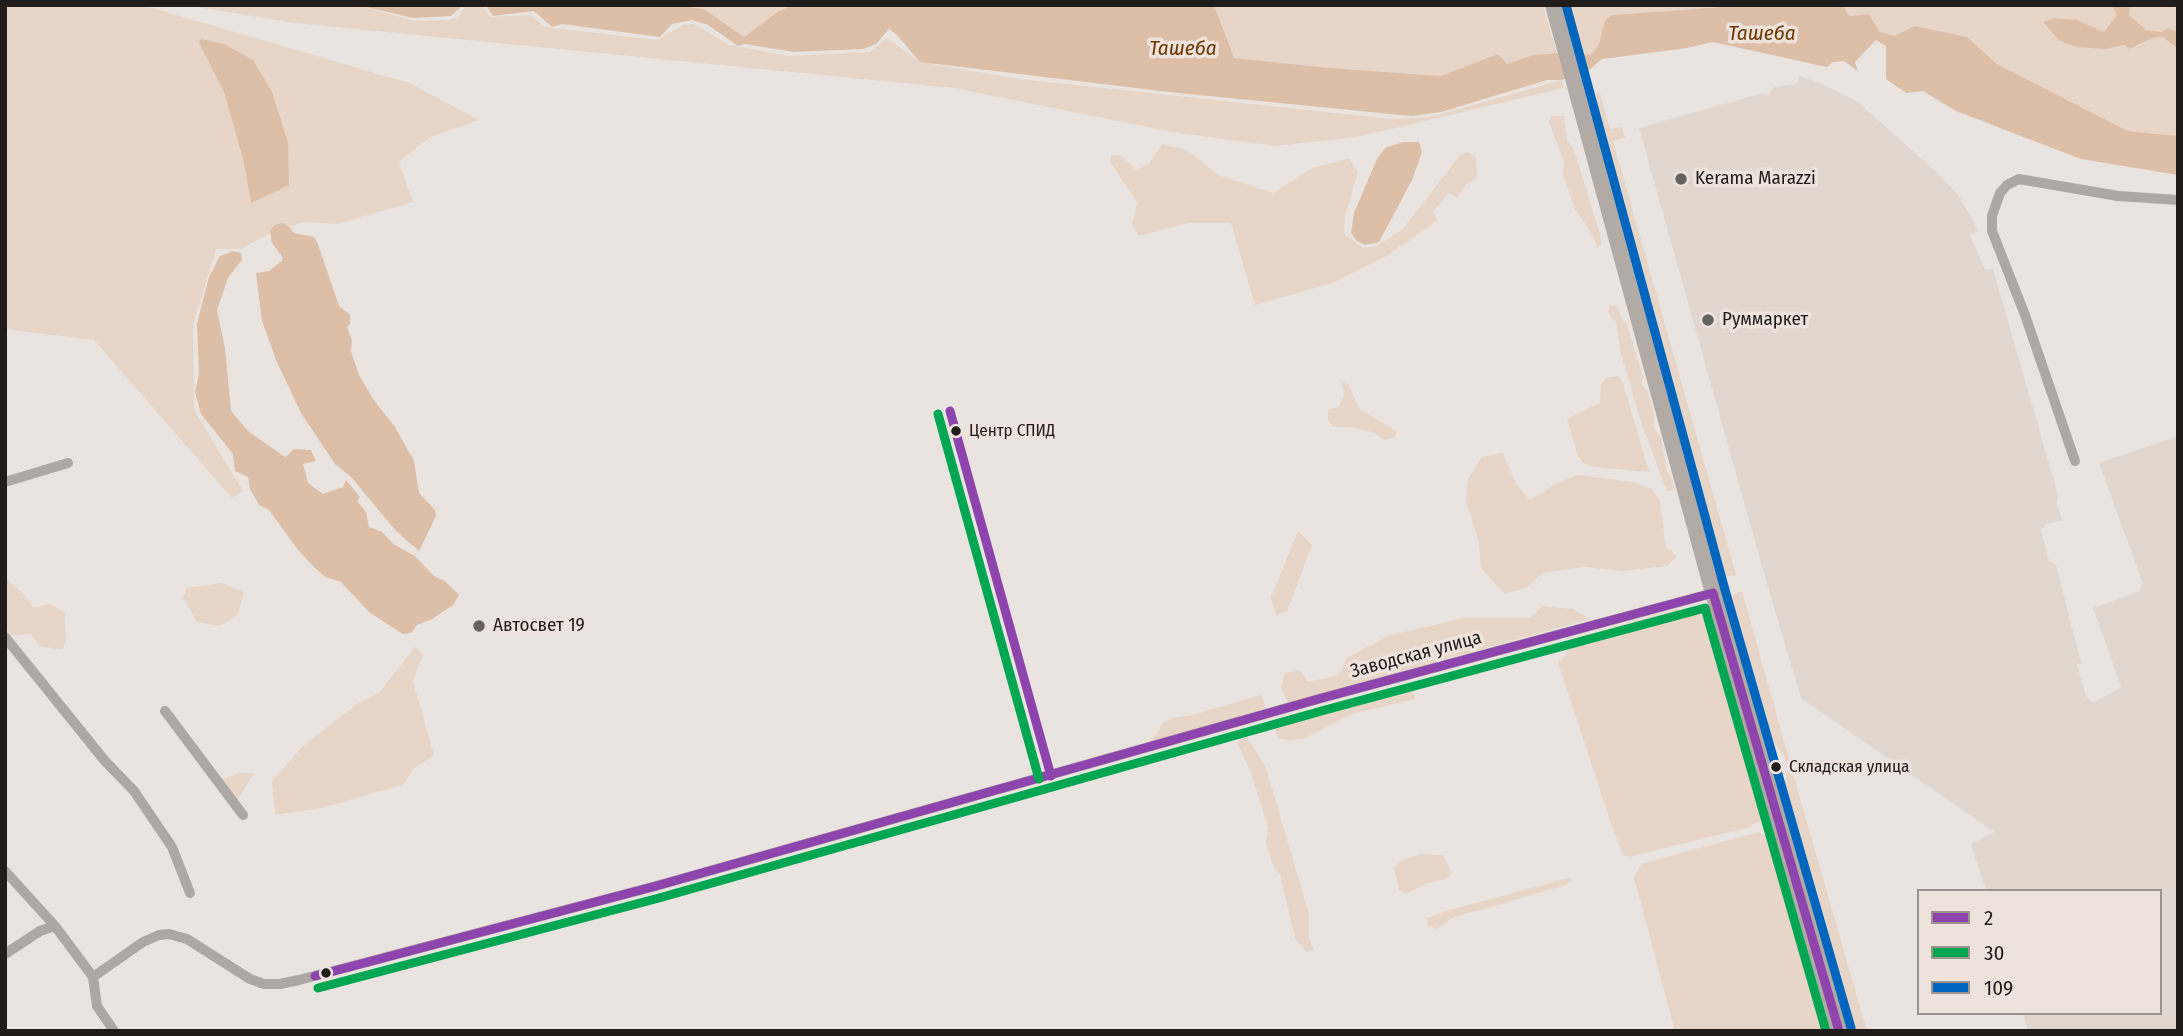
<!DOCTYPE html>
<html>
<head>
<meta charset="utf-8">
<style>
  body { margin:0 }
  #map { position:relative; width:2183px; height:1036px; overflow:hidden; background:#e9e4e0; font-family:"Fira Sans Condensed",sans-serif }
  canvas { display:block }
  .frame { position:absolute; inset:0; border:7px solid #201c1a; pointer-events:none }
  .legend { position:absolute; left:1917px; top:889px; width:245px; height:126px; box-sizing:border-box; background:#ede3dc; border:2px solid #9b938e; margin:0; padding:9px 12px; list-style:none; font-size:21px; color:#201c1a }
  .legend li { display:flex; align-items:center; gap:14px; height:35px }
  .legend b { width:35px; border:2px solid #9b938e }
</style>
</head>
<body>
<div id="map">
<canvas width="2183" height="1036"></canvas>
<div class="frame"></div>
<ul class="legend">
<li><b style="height:9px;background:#8e44ad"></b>2</li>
<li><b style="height:9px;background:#00a651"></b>30</li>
<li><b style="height:9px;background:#0065bd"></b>109</li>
</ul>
</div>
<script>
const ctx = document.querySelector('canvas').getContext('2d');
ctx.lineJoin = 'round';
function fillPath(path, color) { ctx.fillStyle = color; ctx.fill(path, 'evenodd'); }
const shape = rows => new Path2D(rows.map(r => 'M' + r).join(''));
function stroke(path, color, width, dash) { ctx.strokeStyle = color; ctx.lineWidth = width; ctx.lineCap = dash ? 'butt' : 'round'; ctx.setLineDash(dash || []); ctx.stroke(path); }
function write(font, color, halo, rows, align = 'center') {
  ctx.font = font + ' "Fira Sans Condensed",sans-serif'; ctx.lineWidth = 7; ctx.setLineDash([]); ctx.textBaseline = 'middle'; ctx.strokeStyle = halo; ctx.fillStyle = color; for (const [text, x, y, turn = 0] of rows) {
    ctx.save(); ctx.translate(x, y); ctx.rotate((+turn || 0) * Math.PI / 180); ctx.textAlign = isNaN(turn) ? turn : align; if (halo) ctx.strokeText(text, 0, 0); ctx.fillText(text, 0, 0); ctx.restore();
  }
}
fillPath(shape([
  [1800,76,1822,84,1857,101,1938,174,1959,196,1978,230,1970,235,1985,270,1993,269,2058,495,2057,503,2062,520,2046,524,2041,530,2049,561,2056,565,2081,663,2077,665,2086,696,2093,703,2121,687,2093,608,2140,591,2142,581,2099,463,2178,436,2178,1031,2028,1031,2023,1013,2160,1013,2160,891,1986,891,1971,844,1994,832,1801,698,1765,577,1639,128,1763,93,1768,95,1774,87,1796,84]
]), '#e2d7cf');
fillPath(shape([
  [5,5,142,5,409,83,479,120,430,137,399,162,413,202,336,224,302,222,260,238,242,249,216,249,193,325,194,410,243,491,232,498,94,340,5,329],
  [185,5,361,6,415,21,449,20,459,16,466,5,482,5,490,17,530,15,545,27,657,40,683,25,694,24,729,45,789,56,870,52,887,38,920,62,1020,79,1391,119,1430,117,1562,80,1564,88,1357,137,1276,146,1178,133,954,88,295,23],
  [676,5,792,5,776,12,744,37,704,9],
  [1214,5,1543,5,1557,54,1533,55,1507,64,1498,54,1442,76,1330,68,1234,58],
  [1562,5,1748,5,1612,15,1605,20,1599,44,1591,55,1575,52],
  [1843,5,2123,5,2114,7,2117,15,2104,32,2076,20,2054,18,2043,22,2105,49,2125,45,2138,46,2153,38,2163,37,2178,49,2178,136,2129,131,1997,64,1967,37,1915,26,1894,36,1880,32,1869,14,1849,16],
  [2130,5,2172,5,2178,10,2178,32,2168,28,2161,32,2146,30,2129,15],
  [1599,90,1610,129,1622,127,1625,137,1613,141,1736,575,1723,577,1643,303,1589,107],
  [1552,116,1564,116,1567,141,1574,150,1600,234,1601,245,1597,247,1592,234,1575,209,1563,175,1564,162,1549,122],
  [1162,144,1187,150,1218,175,1273,193,1312,168,1349,158,1358,172,1345,216,1344,234,1363,248,1377,246,1403,229,1460,155,1468,152,1476,157,1477,178,1466,184,1457,198,1449,193,1433,211,1437,221,1388,255,1332,283,1255,305,1231,223,1189,223,1139,236,1132,224,1137,202,1110,162,1111,155,1122,156,1136,170,1149,164],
  [1610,305,1618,307,1622,320,1627,324,1643,377,1641,384,1647,391,1654,413,1654,429,1661,437,1667,471,1673,481,1674,489,1667,492,1640,419,1620,350,1616,321,1611,318,1608,311],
  [1618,376,1623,383,1649,472,1596,467,1583,463,1578,456,1567,419,1600,403,1601,384,1606,378],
  [1342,382,1348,384,1360,410,1397,431,1395,437,1385,440,1375,433,1351,427,1333,427,1328,420,1328,409,1339,407,1344,396],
  [1503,453,1516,484,1530,500,1558,483,1578,475,1632,482,1652,489,1660,501,1666,548,1672,551,1676,557,1667,566,1623,571,1585,567,1542,573,1527,587,1505,594,1481,568,1479,543,1466,501,1468,479,1482,457],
  [1298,531,1312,545,1287,611,1276,615,1271,597],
  [5,577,23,593,34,608,50,604,65,613,66,641,63,650,40,646,31,634,12,636,5,628],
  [221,583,244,592,238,613,221,626,197,622,183,598,187,588],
  [1742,591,1801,802,1867,1031,1852,1031,1793,826,1784,792,1787,768,1784,755,1770,737,1762,715,1730,603,1734,595],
  [1543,606,1573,609,1590,619,1288,703,1281,687,1285,673,1300,670,1308,682,1339,675,1347,658,1388,636,1463,618,1529,618],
  [1676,609,1698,612,1716,633,1764,810,1759,822,1752,824,1751,827,1629,857,1623,855,1614,832,1558,663,1566,655,1569,640],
  [415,647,423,655,413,681,434,755,413,769,404,784,322,808,275,815,272,781,302,747,357,704,379,693],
  [1412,687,1415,699,1349,715,1306,738,1290,740,1278,739,1274,726,1292,715,1317,710,1397,688],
  [1261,695,1266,708,1165,741,1148,743,1159,731,1162,723,1175,717,1189,716],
  [1247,737,1266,768,1309,914,1309,937,1314,950,1306,952,1295,938,1280,874,1274,868,1266,844,1268,827,1251,773,1237,742],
  [238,773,254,773,238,799,222,780],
  [1759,832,1771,838,1828,1029,1826,1031,1675,1031,1634,878,1641,864],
  [1419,854,1443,855,1452,874,1445,879,1425,884,1406,894,1399,890,1394,867,1402,861],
  [1569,878,1573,880,1566,885,1452,918,1437,929,1428,926,1427,918,1443,912]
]), '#e7d5c7');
fillPath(shape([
  [351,5,463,5,451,16,413,18,362,6],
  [486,5,676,5,704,9,744,37,777,12,792,5,1214,5,1234,58,1330,68,1441,76,1498,54,1507,64,1533,55,1575,52,1591,55,1599,44,1605,20,1612,15,1748,5,1843,5,1849,16,1869,14,1880,32,1894,36,1915,26,1967,37,1997,64,2128,131,2178,136,2178,175,2081,159,1956,111,1923,91,1906,93,1886,79,1886,46,1876,40,1855,62,1858,71,1844,61,1833,62,1827,67,1713,42,1687,48,1602,59,1589,70,1562,80,1547,80,1441,112,1411,116,1169,92,920,62,897,35,889,29,876,44,863,49,794,52,745,44,738,46,708,25,692,20,672,24,660,37,562,24,552,27,534,11,493,16],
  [2130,5,2129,15,2146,30,2161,32,2168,28,2178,32,2178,49,2163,37,2153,38,2129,49,2125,45,2105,49,2077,47,2060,41,2043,22,2054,18,2077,20,2104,32,2117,15,2113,7],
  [201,39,224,44,253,60,272,92,288,143,289,185,251,203,243,158,224,92,199,43],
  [1403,142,1419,142,1422,152,1412,180,1379,242,1365,245,1357,241,1351,233,1354,213,1377,159,1385,148],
  [282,223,290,228,294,233,314,237,318,244,339,306,350,315,350,324,347,327,352,341,351,351,359,375,373,399,395,427,414,461,419,493,435,510,436,516,419,551,396,531,351,477,335,464,301,413,276,360,262,321,256,273,269,271,282,261,283,258,272,243,270,230,275,225],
  [233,251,241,253,242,260,228,278,217,310,225,348,231,411,249,432,285,457,294,449,311,450,316,461,303,464,308,483,323,494,343,487,346,480,360,497,357,501,366,512,369,527,382,532,393,544,415,556,434,576,445,581,459,595,453,605,432,619,417,625,411,633,403,634,369,612,341,582,325,577,313,566,298,550,269,510,259,505,250,489,248,477,235,471,233,454,201,414,195,392,199,374,197,324,209,277,220,256]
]), '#ddbea7');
stroke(shape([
  [2075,461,2025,315,1992,231,1992,216,2000,193,2007,185,2019,179,2118,196,2178,200],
  [5,482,68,463],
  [5,637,105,761,134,791,172,847,190,893],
  [165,711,243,815],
  [5,871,55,926,93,977,97,1006,114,1031],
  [5,954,40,931,55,926],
  [93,977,143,942,159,935,169,934,187,939,250,979,264,984,280,984,299,980,656,886,1322,698,1713,593]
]), '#aea8a4', 10);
stroke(shape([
  [1553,5,1713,593,1839,1031]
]), '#b2aaa4', 16);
stroke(shape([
  [950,411,1051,776],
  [315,976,656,886,1322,698,1713,593,1839,1031]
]), '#8e44ad', 9);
stroke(shape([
  [938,414,1039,779],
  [318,988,659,898,1325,710,1705,608,1826,1031]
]), '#00a651', 9);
stroke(shape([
  [1566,5,1725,590,1851,1028]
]), '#0065bd', 9);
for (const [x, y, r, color] of [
  [1681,179,7,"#66625f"],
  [1708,320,7,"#66625f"],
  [956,431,6,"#201c1a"],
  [479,626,7,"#66625f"],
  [1776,767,6,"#201c1a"],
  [326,973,6,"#201c1a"]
]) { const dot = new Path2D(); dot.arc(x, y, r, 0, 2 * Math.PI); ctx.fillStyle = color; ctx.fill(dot); stroke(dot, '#ede3dc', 2.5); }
write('17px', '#201c1a', '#ede3dc', [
  ["Центр СПИД",969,431],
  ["Складская улица",1789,767]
], 'left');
write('19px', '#201c1a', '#ede3dc', [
  ["Kerama Marazzi",1695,179],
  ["Руммаркет",1722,320],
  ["Автосвет 19",493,626]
], 'left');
write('19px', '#201c1a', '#ede3dc', [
  ["Заводская улица",1416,655,-15]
]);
write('italic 21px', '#6c3700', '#ede3dc', [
  ["Ташеба",1762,34],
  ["Ташеба",1183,49]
]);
</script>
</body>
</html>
